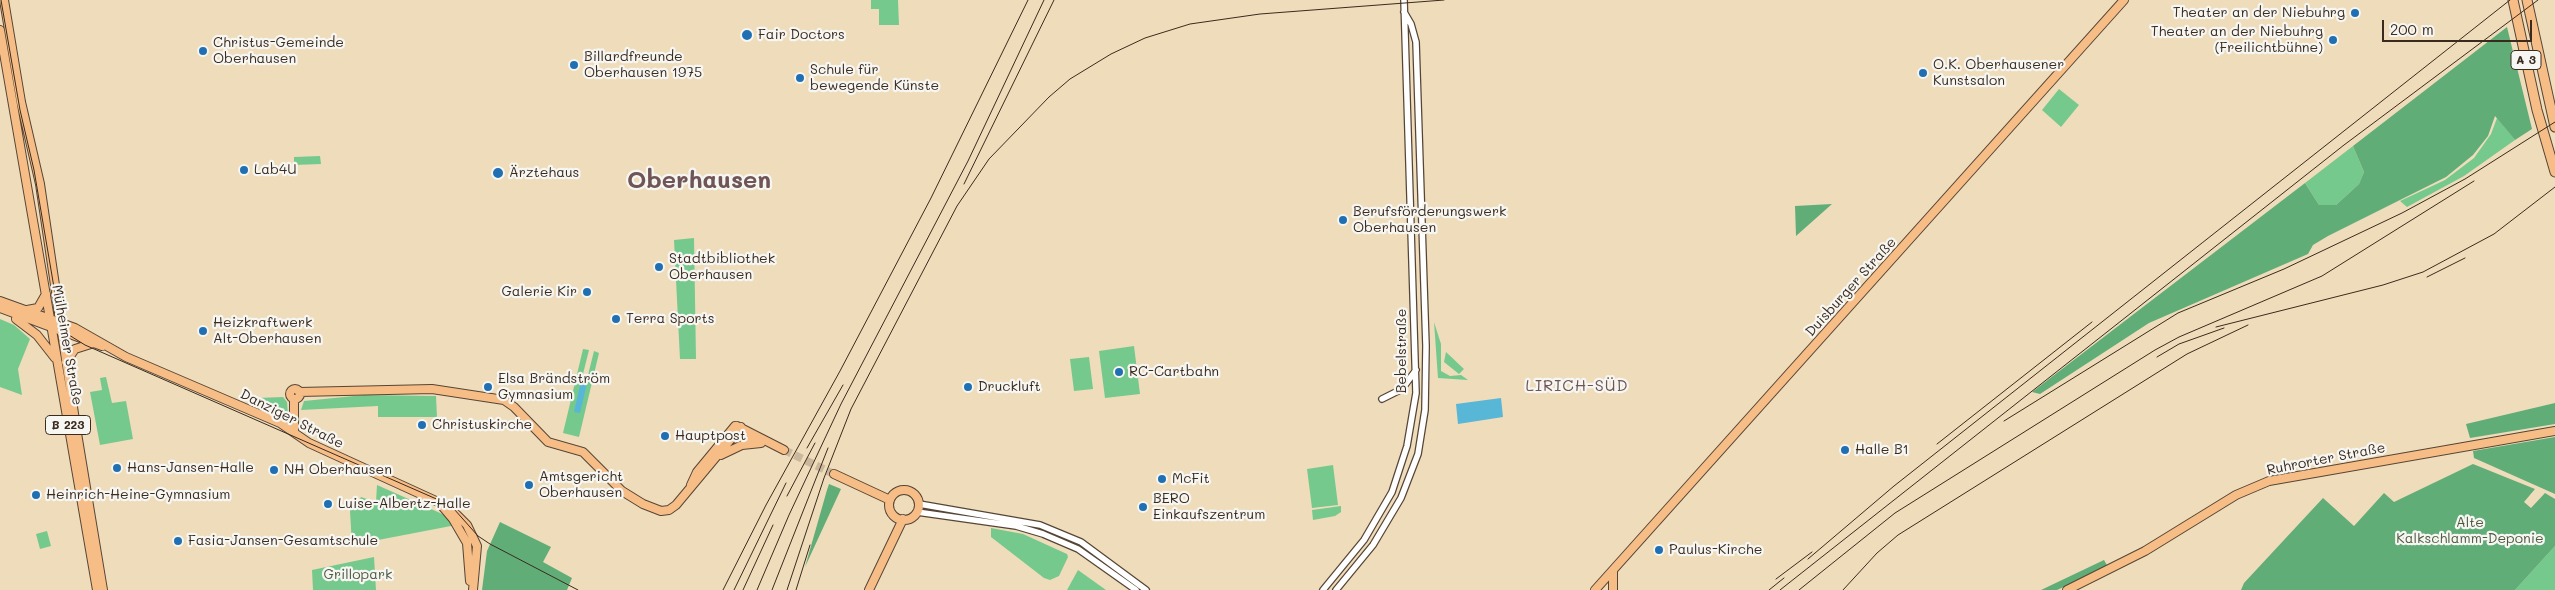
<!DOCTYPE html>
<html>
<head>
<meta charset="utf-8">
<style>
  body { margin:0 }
  #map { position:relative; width:2555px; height:590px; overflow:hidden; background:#efdcbb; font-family:Mali,sans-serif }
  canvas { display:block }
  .scale { position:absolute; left:2382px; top:20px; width:150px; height:22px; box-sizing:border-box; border:2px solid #3b2a1e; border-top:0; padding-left:6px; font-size:15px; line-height:18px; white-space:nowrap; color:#3b2a1e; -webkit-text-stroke:4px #f6f6f2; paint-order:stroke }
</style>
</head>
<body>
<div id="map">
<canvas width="2555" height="590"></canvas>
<div class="scale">200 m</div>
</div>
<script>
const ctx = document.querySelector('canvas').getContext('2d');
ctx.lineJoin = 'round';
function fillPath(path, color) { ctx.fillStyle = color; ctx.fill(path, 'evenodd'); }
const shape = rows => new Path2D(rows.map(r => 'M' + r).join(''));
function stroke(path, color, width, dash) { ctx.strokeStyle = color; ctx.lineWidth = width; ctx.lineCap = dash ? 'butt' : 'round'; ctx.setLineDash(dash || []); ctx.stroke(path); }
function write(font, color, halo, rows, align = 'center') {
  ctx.font = font + ' Mali,sans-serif'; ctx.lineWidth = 4.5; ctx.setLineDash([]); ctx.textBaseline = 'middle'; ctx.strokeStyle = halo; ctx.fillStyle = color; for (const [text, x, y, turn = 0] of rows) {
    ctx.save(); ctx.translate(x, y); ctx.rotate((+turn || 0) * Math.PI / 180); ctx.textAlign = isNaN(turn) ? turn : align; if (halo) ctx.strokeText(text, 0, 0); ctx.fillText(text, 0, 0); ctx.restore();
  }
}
fillPath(shape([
  [871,0,898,0,899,25,879,25,879,9,871,9],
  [2059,89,2079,105,2061,127,2042,110],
  [2497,118,2515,140,2464,176,2407,207,2400,201,2445,180,2474,158,2491,134],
  [2353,146,2364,172,2359,184,2336,205,2319,205,2305,183],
  [320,156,321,164,294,165,294,157],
  [694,238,696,359,680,359,674,240],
  [0,319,14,325,30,339,18,369,22,395,0,387],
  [1434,322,1441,344,1441,371,1450,376,1461,375,1468,380,1438,378],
  [1134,346,1140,394,1105,398,1099,351],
  [583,349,589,350,583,374,588,375,594,351,599,353,579,437,563,433],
  [1446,352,1464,369,1459,374,1444,362],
  [1089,357,1093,389,1074,391,1070,359],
  [106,377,112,403,126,401,133,439,100,445,90,392,102,390,100,378],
  [364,395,436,396,437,417,378,417,378,406,301,410,304,401],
  [283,397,287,402,288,415,286,416,254,403,257,398],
  [1333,465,1338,505,1312,508,1307,469],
  [377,485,449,517,453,524,451,526,352,545,350,511,361,497,376,502],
  [1341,506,1341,512,1335,516,1313,520,1312,510],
  [991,528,1023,534,1067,554,1068,557,1059,576,1050,580,1044,578,991,537],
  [47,531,51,546,40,549,36,534],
  [2555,546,2555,590,2515,590],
  [374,557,376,590,313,590,312,570],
  [1078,570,1106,590,1067,590]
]), '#76c98d');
fillPath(shape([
  [2507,27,2532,129,2515,140,2495,116,2488,136,2473,155,2446,177,2328,236,2313,245,2308,254,2149,323,2040,394,2032,392,2305,183,2319,205,2336,205,2359,184,2364,172,2353,146],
  [1832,204,1796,236,1795,206],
  [2555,403,2555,424,2470,438,2466,424],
  [2555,437,2555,494,2474,458,2473,451],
  [2473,464,2535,489,2524,502,2531,508,2545,493,2555,499,2555,546,2515,590,2241,590,2244,583,2323,498,2354,526,2384,493,2394,502],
  [829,484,841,489,805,567,827,490],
  [500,522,551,547,543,562,572,578,567,590,482,590,487,551],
  [2104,560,2108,567,2057,590,2041,590]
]), '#60ad78');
fillPath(shape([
  [582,377,588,379,580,413,574,412],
  [1501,398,1503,417,1458,424,1456,404]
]), '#58b7d6');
stroke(shape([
  [784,450,834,474]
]), '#cbb89c', 8, [8, 4]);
const minor = shape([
  [1382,399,1402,389,1416,370],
  [919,504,1040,525,1081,542,1146,590],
  [917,512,1016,526,1043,534,1078,549,1136,590],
  [1323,590,1364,540,1392,492,1407,446,1416,393,1404,0],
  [1336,590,1373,545,1401,498,1418,454,1425,410,1426,346,1416,42,1411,24,1404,12]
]);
const major = shape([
  [4,0,21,102,40,184,76,427,103,590],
  [0,30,97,590],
  [0,301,75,328,126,357,280,423,309,443,449,507,467,525,477,546,473,590],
  [0,308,102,346],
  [27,310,38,308,46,294],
  [16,319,37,335,55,358],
  [66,362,75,349,94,343],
  '290 394a5 5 0 1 1 10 0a5 5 0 1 1-10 0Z',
  [299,392,432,389,504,400,514,407,548,442,583,452,622,491,643,504,661,511,669,510,676,505,741,427],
  [737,426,784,450],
  [736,428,744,436,758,441],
  [294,432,294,400],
  [721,455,742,445,761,443],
  [834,474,890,500],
  [691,485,697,472,735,426],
  '889 505a15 15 0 1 1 30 0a15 15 0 1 1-30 0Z',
  [442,506,453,519,467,543,470,581],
  [869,590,903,519],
  [1595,590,2124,0],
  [1613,590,1613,570],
  [2067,590,2145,551,2236,495,2269,481,2555,431]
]);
const highway = shape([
  [2513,0,2537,110,2555,172],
  [2527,0,2555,127]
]);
stroke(minor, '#564536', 8);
stroke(major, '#564536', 10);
stroke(highway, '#564536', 11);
stroke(minor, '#fff', 5.5);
stroke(major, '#f6be86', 8);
stroke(highway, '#f6be86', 9);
stroke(shape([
  [1,0,20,110,34,170,58,311,61,323,69,335,85,345,441,501,454,509,478,536,490,544,578,590]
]), '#3b2a1e', 1);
stroke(shape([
  [964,184,1054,0],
  [2427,277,2465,258],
  [2216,327,2383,285,2423,272,2494,234,2555,187],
  [2157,357,2179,344,2224,328],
  [2004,421,2178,313,2284,269,2402,213,2465,179,2555,122],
  [1937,444,2092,322],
  [807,448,843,385],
  [787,496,815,443],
  [1808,559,1894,486,2510,0],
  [1776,579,1812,552],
  [723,590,766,505,840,371,931,198,1028,0],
  [734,590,786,483],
  [743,590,773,525],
  [757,590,789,515,841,404,968,161,1044,0],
  [772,590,828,448],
  [787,590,824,478,851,409,957,206,989,159,1049,97,1070,79,1111,54,1145,38,1190,24,1260,14,1444,0],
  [796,590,810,545],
  [1769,590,1784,578],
  [1780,590,2344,145,2538,0],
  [1799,590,1895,513,2155,350,2179,337,2322,276,2474,181],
  [1843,590,1877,553,1898,535,2187,354,2248,325]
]), '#3b2a1e', 1);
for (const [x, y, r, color] of [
  [2355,13,5,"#1f6fb2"],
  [747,35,6,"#1f6fb2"],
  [2333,40,5,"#1f6fb2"],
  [203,51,5,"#1f6fb2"],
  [574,65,5,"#1f6fb2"],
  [1923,73,5,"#1f6fb2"],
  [800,78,5,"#1f6fb2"],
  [244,170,5,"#1f6fb2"],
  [498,173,6,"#1f6fb2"],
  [1343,220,5,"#1f6fb2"],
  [659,267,5,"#1f6fb2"],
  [587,292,5,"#1f6fb2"],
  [616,319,5,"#1f6fb2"],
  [203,331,5,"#1f6fb2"],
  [1119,372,5,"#1f6fb2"],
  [488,387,5,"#1f6fb2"],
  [968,387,5,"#1f6fb2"],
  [422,425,5,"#1f6fb2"],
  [665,436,5,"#1f6fb2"],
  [1845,450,5,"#1f6fb2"],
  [117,468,5,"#1f6fb2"],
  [274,470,5,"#1f6fb2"],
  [1162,479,5,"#1f6fb2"],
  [529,485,5,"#1f6fb2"],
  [36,495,5,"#1f6fb2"],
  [328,504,5,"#1f6fb2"],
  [1143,507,5,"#1f6fb2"],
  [178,541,5,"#1f6fb2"],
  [1659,550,5,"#1f6fb2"]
]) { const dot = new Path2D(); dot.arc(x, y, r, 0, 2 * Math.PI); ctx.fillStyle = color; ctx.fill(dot); stroke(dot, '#f6f6f2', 2); }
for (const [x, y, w] of [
  [2526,60,30],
  [68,425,45]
]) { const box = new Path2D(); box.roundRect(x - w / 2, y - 9.5, w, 19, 4); ctx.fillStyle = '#f6f6f2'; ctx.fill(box); stroke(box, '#3b2a1e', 1); }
write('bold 12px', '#3b2a1e', null, [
  ["A 3",2526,60],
  ["B 223",68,425]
]);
write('14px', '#3b2a1e', '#f6f6f2', [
  ["Theater an der Niebuhrg",2345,13,"right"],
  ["Theater an der Niebuhrg",2323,32,"right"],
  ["(Freilichtbühne)",2323,48,"right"],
  ["Fair Doctors",758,35],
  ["Christus-Gemeinde",213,43],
  ["Oberhausen",213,59],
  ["Billardfreunde",584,57],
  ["Oberhausen 1975",584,73],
  ["O.K. Oberhausener",1933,65],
  ["Kunstsalon",1933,81],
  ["Schule für",810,70],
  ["bewegende Künste",810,86],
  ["Lab4U",254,170],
  ["Ärztehaus",509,173],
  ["Berufsförderungswerk",1353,212],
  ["Oberhausen",1353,228],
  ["Stadtbibliothek",669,259],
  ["Oberhausen",669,275],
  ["Galerie Kir",577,292,"right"],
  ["Terra Sports",626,319],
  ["Heizkraftwerk",213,323],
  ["Alt-Oberhausen",213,339],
  ["RC-Cartbahn",1129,372],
  ["Elsa Brändström",498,379],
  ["Gymnasium",498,395],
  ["Druckluft",978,387],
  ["Christuskirche",432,425],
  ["Hauptpost",675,436],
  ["Halle B1",1855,450],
  ["Hans-Jansen-Halle",127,468],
  ["NH Oberhausen",284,470],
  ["Amtsgericht",539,477],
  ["Oberhausen",539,493],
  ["McFit",1172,479],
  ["Heinrich-Heine-Gymnasium",46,495],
  ["BERO",1153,499],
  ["Einkaufszentrum",1153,515],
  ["Luise-Albertz-Halle",338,504],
  ["Fasia-Jansen-Gesamtschule",188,541],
  ["Paulus-Kirche",1669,550]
], 'left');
write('14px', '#3b2a1e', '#f6f6f2', [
  ["Duisburger Straße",1851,287,-48],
  ["Mülheimer Straße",67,345,80],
  ["Bebelstraße",1402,351,-90],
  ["Danziger Straße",292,419,27],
  ["Ruhrorter Straße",2326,459,-11]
]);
write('14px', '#4d5a3f', '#f6f6f2', [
  ["Alte",2470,523],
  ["Kalkschlamm-Deponie",2470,539],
  ["Grillopark",358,575]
]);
ctx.letterSpacing = '1px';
write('16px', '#705556', '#f6f6f2', [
  ["LIRICH-SÜD",1577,386]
]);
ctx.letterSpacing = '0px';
write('bold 24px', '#705556', '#f6f6f2', [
  ["Oberhausen",699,181]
]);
</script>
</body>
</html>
